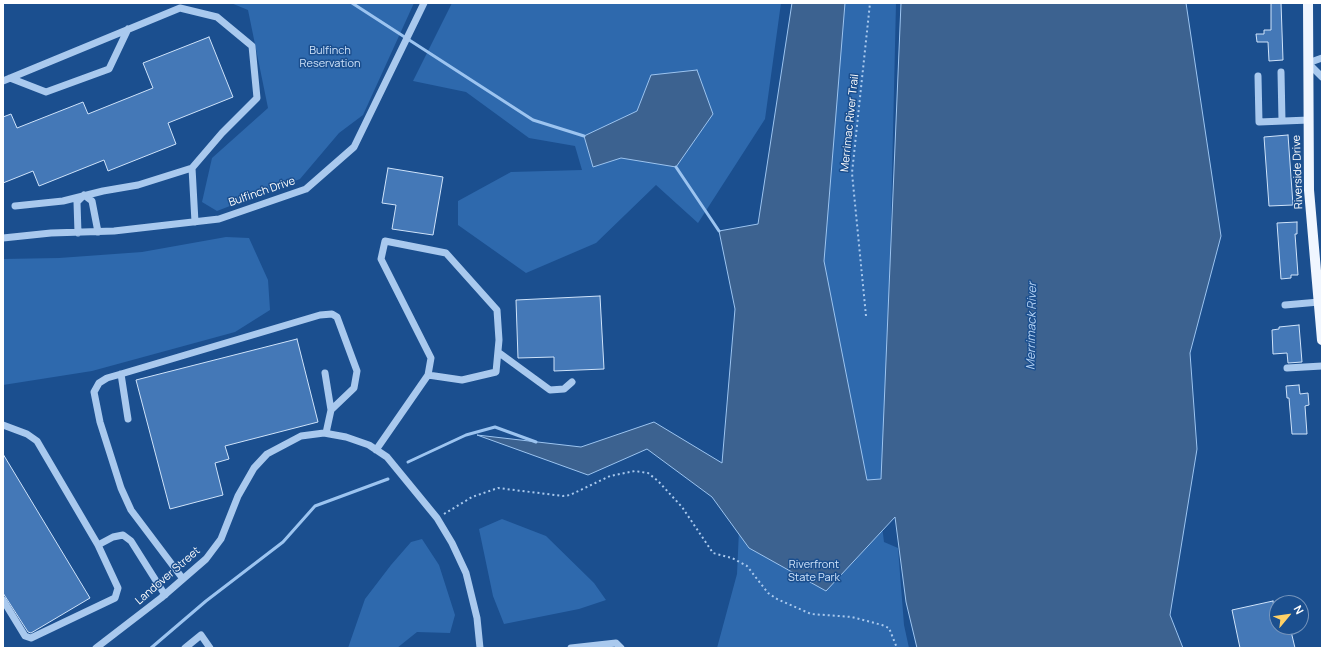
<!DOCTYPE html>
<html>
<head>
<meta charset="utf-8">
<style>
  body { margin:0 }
  #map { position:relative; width:1325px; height:651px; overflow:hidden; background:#1b4f8f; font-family:Manrope,sans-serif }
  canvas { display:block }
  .frame { position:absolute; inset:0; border:4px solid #fff; pointer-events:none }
  .north { position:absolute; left:1269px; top:595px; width:40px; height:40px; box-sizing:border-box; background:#1b4f8f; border:1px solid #7695bc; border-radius:50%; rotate:61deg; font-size:11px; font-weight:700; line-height:16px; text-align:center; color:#fff }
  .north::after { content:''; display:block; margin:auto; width:14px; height:18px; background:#ffd166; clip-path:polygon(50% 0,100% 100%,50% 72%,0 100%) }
</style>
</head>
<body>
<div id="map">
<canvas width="1325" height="651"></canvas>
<div class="frame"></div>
<div class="north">N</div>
</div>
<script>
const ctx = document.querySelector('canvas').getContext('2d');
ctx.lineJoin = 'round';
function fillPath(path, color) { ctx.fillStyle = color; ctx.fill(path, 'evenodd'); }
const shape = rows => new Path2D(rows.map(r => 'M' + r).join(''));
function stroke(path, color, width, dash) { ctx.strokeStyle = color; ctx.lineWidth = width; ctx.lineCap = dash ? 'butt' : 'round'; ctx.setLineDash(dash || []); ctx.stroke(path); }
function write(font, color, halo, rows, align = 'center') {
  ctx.font = font + ' Manrope,sans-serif'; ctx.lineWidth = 3; ctx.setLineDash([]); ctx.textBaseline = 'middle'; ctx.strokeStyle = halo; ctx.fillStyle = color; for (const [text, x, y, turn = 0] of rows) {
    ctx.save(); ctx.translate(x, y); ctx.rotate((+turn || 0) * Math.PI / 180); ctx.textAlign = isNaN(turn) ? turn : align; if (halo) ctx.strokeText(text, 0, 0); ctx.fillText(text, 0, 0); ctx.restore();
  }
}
fillPath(shape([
  [231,3,414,3,363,115,339,133,300,179,217,211,202,202,212,158,268,108,248,10],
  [452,3,781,3,765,119,698,223,656,185,596,243,526,273,458,225,458,201,511,172,582,170,575,146,529,138,466,92,413,81],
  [798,3,896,3,886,433,880,510,884,542,898,548,904,625,909,648,717,648,737,574,740,509],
  [226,237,249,238,268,280,270,310,235,332,92,371,3,385,3,259,59,258,142,252],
  [502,519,546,536,594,583,606,600,579,609,504,624,493,596,479,529],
  [422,539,439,565,455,615,450,633,417,632,397,648,348,648,365,599,391,565,411,542]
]), '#2e69ad');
const water = shape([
  [792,3,845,3,824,261,867,480,881,479,901,3,1186,3,1221,236,1190,353,1197,449,1170,615,1183,648,917,648,906,602,895,517,826,591,749,548,712,497,647,449,588,475,477,435,581,447,654,422,722,463,735,309,719,231,758,224,792,3],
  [697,70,713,114,676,167,621,158,593,167,584,136,637,111,651,75,697,70]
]);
fillPath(water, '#3c6290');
stroke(water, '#9cc4f0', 1);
stroke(shape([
  [352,3,533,120,584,136],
  [676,167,719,231],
  [408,462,466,435,495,427,536,442],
  [151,648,206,601,283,542,315,506,388,479]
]), '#9cc4f0', 3);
const building = shape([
  [1271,3,1281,3,1283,60,1269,61,1268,42,1257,42,1256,34,1264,34,1264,30,1271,30,1271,3],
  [209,37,233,97,168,123,176,144,108,171,104,160,39,186,33,171,3,183,3,117,11,114,17,128,83,102,88,114,153,88,143,63,209,37],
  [1288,135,1293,205,1269,206,1264,137,1288,135],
  [388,168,443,177,433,235,392,229,396,205,382,203,388,168],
  [1297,222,1297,234,1295,234,1298,275,1291,275,1291,278,1281,279,1277,223,1297,222],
  [600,296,604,369,554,371,554,357,518,358,516,300,600,296],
  [1299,325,1302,362,1288,363,1287,353,1273,354,1272,330,1279,329,1279,327,1299,325],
  [297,339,318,422,225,446,229,459,215,463,223,495,170,509,136,380,297,339],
  [1299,385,1300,394,1308,393,1309,405,1305,406,1307,434,1292,434,1289,398,1287,398,1286,386,1299,385],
  [3,454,90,598,31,633,28,632,3,593,3,454],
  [1273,601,1277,627,1290,627,1295,648,1240,648,1232,610,1273,601]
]);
fillPath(building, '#4478b7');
stroke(building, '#cfe3fa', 1);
stroke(shape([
  [866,316,852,173,870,3],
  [444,514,472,497,498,488,563,496,570,495,610,476,635,471,648,473,658,481,682,507,713,553,732,558,747,566,768,593,777,599,811,614,852,617,882,625,889,628,897,648]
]), '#a9c9ee', 2, [2, 3]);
stroke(shape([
  [1322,58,1308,63,1322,77],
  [1281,72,1282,121],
  [1258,76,1259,122,1309,120],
  [10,78,46,92,109,69,128,29],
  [3,81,180,8,217,17,252,46,257,98,222,133,192,168,195,222],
  [15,206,63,201,103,191,138,185,192,168],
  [78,233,77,202,84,195,92,201,98,232],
  [3,238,51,233,114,231,219,219,306,189,354,147,424,3],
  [1285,305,1319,302],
  [498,352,550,390,564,389,572,382],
  [1287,368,1322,366],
  [325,373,331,410],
  [121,374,128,419],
  [3,425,27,434,37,441,98,545,118,588,115,598,31,638,25,636,3,600],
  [376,450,428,375,462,380,496,372,499,340,497,310,446,253,385,241,381,259,431,358,428,375],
  [98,545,113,537,123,535,131,541,165,595],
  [183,579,131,510,121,488,100,422,94,392,99,383,107,378,121,374,320,315,332,314,337,317,357,371,354,388,331,410,326,433],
  [96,648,161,598,206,559,221,539,238,496,254,468,267,454,301,436,324,433,346,437,369,445,387,457,437,518,452,543,466,573,477,618,480,648],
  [185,648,201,635,210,648],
  [571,648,616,643,621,648]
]), '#a9c9ee', 7);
stroke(shape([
  [1308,3,1309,190,1322,340]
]), '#f0f6ff', 10);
write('11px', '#cfe3fa', '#1b4f8f', [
  ["Bulfinch",330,51],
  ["Reservation",330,64],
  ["Riverfront",814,565],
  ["State Park",814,578]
]);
write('11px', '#fff', '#1b4f8f', [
  ["Merrimac River Trail",850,123,-84],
  ["Riverside Drive",1298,172,-92],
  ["Bulfinch Drive",262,192,-19],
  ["Landover Street",168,576,-41]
]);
write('italic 12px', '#b5d3f5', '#1b4f8f', [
  ["Merrimack River",1032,326,-89]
]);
</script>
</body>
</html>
